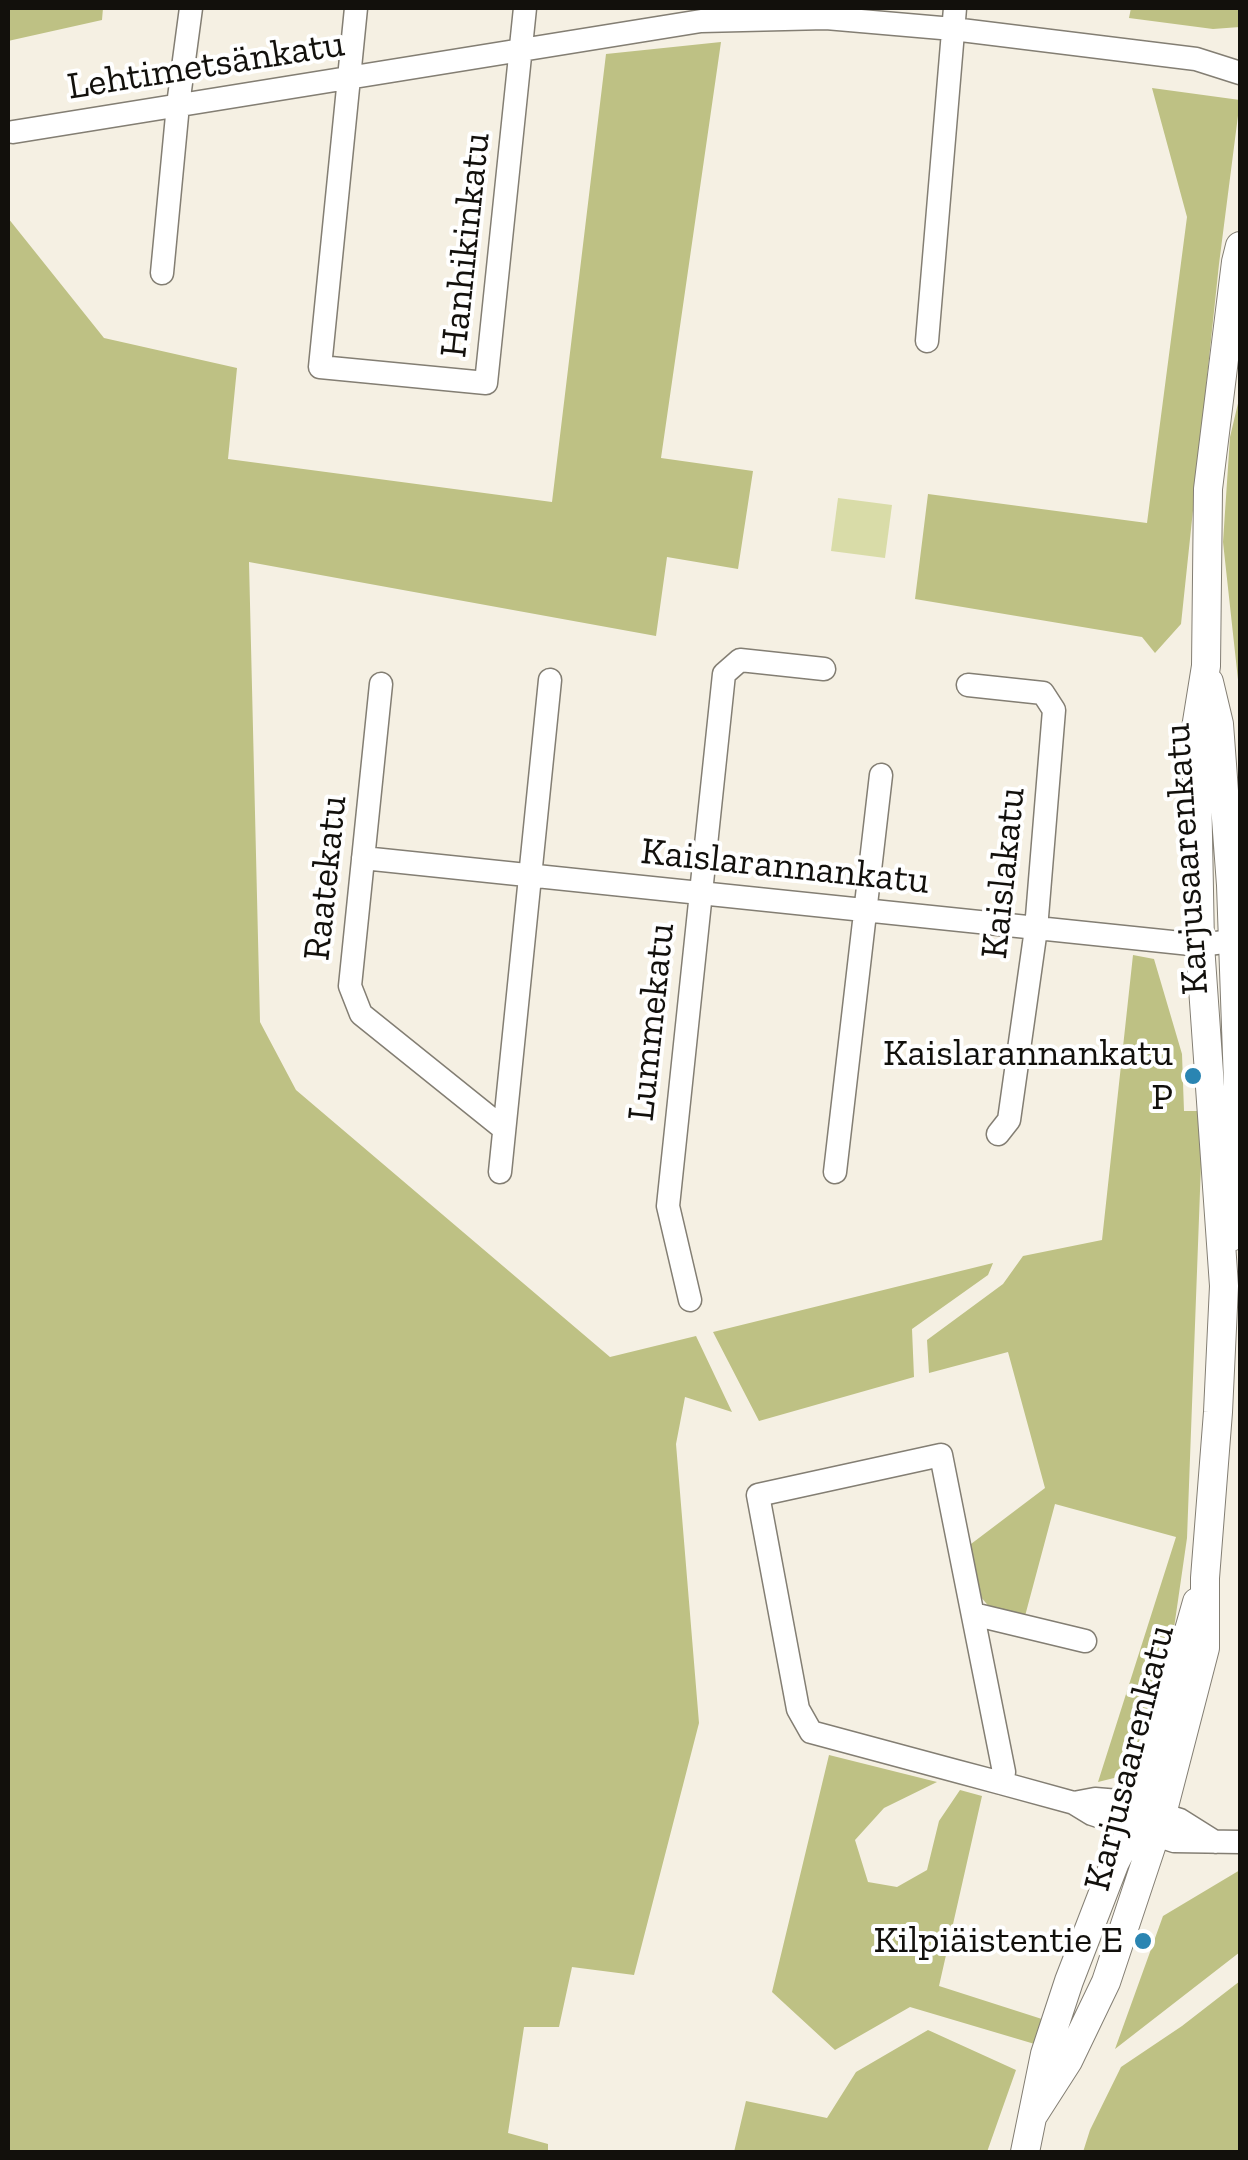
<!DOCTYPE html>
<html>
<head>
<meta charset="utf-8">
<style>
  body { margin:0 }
  #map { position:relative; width:1248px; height:2160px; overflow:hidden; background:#f5f0e3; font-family:"Zilla Slab",serif }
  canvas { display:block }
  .frame { position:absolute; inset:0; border:10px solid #12100c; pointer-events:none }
</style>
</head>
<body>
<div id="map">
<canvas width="1248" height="2160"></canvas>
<div class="frame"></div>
</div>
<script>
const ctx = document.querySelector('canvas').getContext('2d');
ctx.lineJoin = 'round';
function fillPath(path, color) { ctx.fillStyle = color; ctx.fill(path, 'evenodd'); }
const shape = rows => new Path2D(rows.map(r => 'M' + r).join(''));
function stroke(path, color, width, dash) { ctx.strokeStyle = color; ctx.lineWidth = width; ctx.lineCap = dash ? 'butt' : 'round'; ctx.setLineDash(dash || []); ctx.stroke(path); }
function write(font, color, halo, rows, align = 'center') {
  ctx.font = font + ' "Zilla Slab",serif'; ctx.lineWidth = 8; ctx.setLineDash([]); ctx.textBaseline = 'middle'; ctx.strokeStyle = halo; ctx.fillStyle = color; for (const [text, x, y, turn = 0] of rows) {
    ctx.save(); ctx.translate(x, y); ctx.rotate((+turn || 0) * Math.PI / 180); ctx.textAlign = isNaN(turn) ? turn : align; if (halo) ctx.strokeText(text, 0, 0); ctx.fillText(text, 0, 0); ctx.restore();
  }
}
fillPath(shape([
  [838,498,892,505,885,558,831,551]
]), '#d9dca8');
fillPath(shape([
  [8,8,103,8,102,20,8,41],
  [1131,8,1240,8,1240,27,1213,29,1129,18],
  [721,42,661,458,753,471,738,569,667,557,656,636,249,562,260,1022,296,1090,610,1357,696,1336,732,1412,685,1397,676,1444,699,1723,634,1975,572,1967,559,2027,524,2027,508,2133,548,2144,548,2152,8,2152,8,218,104,338,237,368,228,459,552,502,606,54],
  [1152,88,1240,100,1219,264,1181,624,1155,653,1142,637,915,599,928,494,1147,523,1187,217],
  [1240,395,1240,698,1223,542,1230,437],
  [1133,955,1154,959,1182,1054,1184,1111,1203,1111,1187,1538,1174,1628,1136,1767,1114,1778,1098,1782,1176,1537,1055,1504,1025,1616,991,1609,975,1590,967,1547,1045,1488,1008,1352,929,1373,927,1340,1003,1284,1023,1256,1102,1240],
  [993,1263,988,1275,912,1329,914,1377,759,1421,713,1332],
  [829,1755,937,1782,884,1808,855,1840,868,1882,897,1887,927,1870,939,1821,960,1790,982,1796,939,1986,1045,2020,1038,2045,910,2007,835,2050,772,1992],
  [1240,1870,1240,1952,1115,2049,1163,1916],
  [1240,1981,1240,2152,1083,2152,1090,2130,1121,2067,1182,2026],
  [928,2030,1016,2070,987,2152,734,2152,746,2101,827,2118,856,2072]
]), '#bec184');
const minor = shape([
  [356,8,320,367,486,383,525,8],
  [13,132,701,21,826,18,953,29,1196,59,1240,73],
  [162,273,178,105,191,8],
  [927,341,955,8],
  [381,684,350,986,361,1014,504,1129],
  [968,685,1043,693,1054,710,1036,929,1009,1120,998,1134],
  [363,858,1162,941,1200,945,1240,940],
  [500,1172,550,680],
  [835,1172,881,775],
  [690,1300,668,1206,724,674,740,660,824,669],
  [973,1614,1085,1641],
  [1001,1783,1004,1772,941,1455,758,1495,798,1709,811,1732,956,1771,1001,1783,1074,1803,1092,1814,1174,1841,1240,1842],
  [1074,1803,1095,1799,1119,1801,1180,1820,1215,1842]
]);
const tertiary = shape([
  [1209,682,1219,724,1231,885,1238,1083,1237,1203,1231,1237],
  [1034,2114,1068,2061,1106,1982,1162,1814,1205,1648,1205,1578,1218,1412,1224,1286,1200,945,1196,728,1206,666,1208,489,1236,262,1240,246],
  [1025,2152,1045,2054,1069,1981,1115,1862,1133,1827,1197,1602]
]);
stroke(minor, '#837e73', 25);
stroke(tertiary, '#837e73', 30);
stroke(minor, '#fff', 22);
stroke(tertiary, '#fff', 28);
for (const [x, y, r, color] of [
  [1193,1076,10,"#2a85b2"],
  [1143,1941,10,"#2a85b2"]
]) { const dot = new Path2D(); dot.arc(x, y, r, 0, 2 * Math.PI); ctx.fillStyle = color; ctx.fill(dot); stroke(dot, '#fff', 4); }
write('38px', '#12100c', '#fff', [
  ["Lehtimetsänkatu",206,66,-9],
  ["Hanhikinkatu",466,245,-84],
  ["Karjusaarenkatu",1187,859,-94],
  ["Kaislarannankatu",785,867,6],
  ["Kaislakatu",1004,873,-84],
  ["Raatekatu",326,878,-84],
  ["Lummekatu",652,1022,-84],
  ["Karjusaarenkatu",1130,1758,-76]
]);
write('38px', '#12100c', '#fff', [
  ["Kaislarannankatu",1173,1054],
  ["P",1173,1098],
  ["Kilpiäistentie E",1123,1941]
], 'right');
</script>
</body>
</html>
